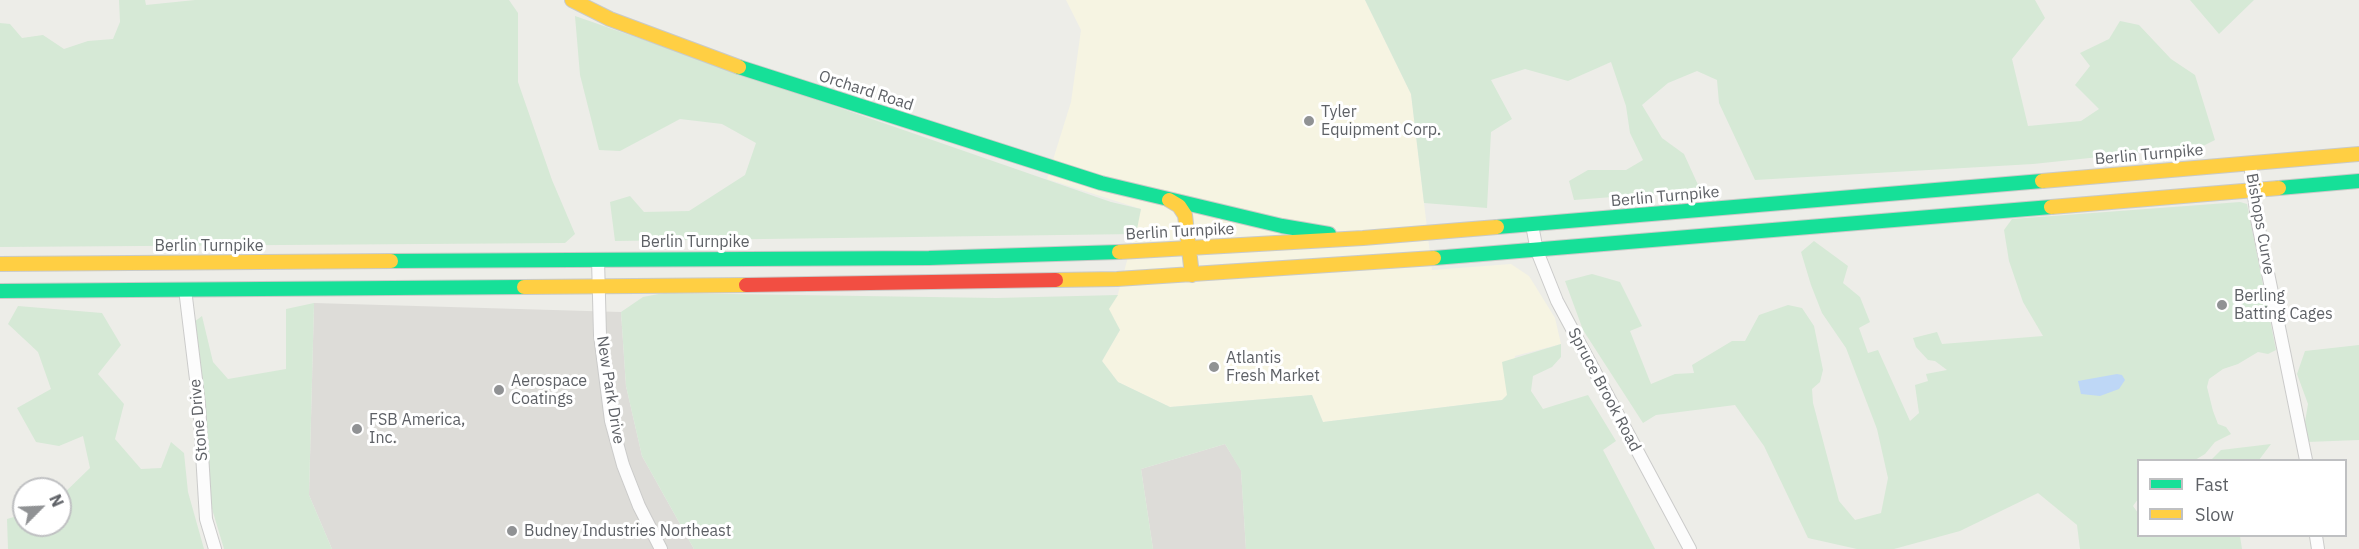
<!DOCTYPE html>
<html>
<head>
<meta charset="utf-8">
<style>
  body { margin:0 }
  #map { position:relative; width:2359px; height:549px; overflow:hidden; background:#edede8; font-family:"IBM Plex Sans",sans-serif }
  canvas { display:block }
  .legend { position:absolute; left:2137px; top:459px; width:210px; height:78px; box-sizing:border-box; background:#fff; border:2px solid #bfc0c2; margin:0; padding:8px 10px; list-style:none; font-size:18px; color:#5e6166 }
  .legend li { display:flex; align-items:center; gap:12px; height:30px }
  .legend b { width:30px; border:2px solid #bfc0c2 }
  .north { position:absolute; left:12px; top:477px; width:60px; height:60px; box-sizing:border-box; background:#fff; border:2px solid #bfc0c2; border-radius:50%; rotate:66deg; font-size:16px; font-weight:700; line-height:24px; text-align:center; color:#5e6166 }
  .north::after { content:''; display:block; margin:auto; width:21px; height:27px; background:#909294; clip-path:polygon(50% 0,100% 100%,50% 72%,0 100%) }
</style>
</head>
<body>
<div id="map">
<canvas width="2359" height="549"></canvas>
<ul class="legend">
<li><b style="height:8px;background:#16e098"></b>Fast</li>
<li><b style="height:8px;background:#ffcf43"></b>Slow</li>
</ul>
<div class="north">N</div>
</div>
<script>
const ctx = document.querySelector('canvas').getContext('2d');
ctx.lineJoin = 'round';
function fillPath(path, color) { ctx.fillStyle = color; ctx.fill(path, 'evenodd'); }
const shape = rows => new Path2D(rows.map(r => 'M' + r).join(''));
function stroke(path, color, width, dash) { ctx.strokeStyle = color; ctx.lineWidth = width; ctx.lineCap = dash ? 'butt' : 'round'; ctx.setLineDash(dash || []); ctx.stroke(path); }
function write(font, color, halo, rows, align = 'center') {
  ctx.font = font + ' "IBM Plex Sans",sans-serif'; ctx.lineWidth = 6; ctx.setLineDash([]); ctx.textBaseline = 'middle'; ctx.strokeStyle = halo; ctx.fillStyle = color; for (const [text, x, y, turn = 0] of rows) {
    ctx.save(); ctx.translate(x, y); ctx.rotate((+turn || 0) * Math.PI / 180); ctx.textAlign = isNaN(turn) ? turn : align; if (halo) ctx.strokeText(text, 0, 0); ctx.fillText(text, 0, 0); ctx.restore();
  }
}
fillPath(shape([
  [1066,0,1365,0,1411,94,1432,270,1511,264,1529,276,1555,318,1561,344,1515,356,1507,395,1502,400,1323,422,1312,395,1170,407,1118,382,1102,361,1120,330,1108,309,1118,294,1141,209,1047,179,1071,102,1081,30]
]), '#f6f4e2');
fillPath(shape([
  [314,303,621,312,626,386,642,456,694,549,332,549,309,495],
  [1225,444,1241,470,1246,549,1153,549,1141,469]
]), '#dddcd8');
fillPath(shape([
  [119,0,145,0,146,5,195,0,509,0,518,13,518,82,552,180,575,234,565,243,0,247,0,23,10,24,22,38,43,35,64,49,88,41,113,39,120,22],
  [1365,0,2035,0,2045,18,2012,59,2028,126,2081,121,2099,109,2075,85,2090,66,2080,53,2109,39,2120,21,2139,25,2171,59,2195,75,2215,140,2203,146,2033,164,1755,180,1719,103,1717,80,1697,71,1668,83,1642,105,1662,138,1684,154,1699,187,1676,192,1574,200,1569,181,1588,170,1626,170,1643,160,1630,133,1626,106,1611,62,1568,81,1525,69,1491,80,1512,119,1491,132,1487,208,1424,203,1411,94],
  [2190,0,2254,0,2219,34],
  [575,16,1111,202,1141,209,1136,234,615,241,610,202,630,196,644,212,689,211,745,175,756,143,722,124,680,119,620,151,599,150,580,75],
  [2240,202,2247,204,2276,350,2268,354,2258,352,2238,364,2223,369,2209,379,2207,387,2213,411,2218,424,2226,427,2231,434,2215,442,2205,454,2195,460,2138,460,2138,499,2133,506,2138,513,2138,536,2240,536,2242,549,2080,549,2077,525,2038,493,1960,531,1894,549,1857,549,1808,538,1764,446,1735,405,1656,415,1643,423,1583,330,1565,281,1592,274,1620,282,1642,326,1630,331,1651,384,1675,374,1694,373,1692,365,1732,341,1745,341,1759,315,1788,305,1802,308,1814,326,1823,370,1820,382,1812,389,1813,403,1839,501,1855,520,1881,513,1888,478,1877,429,1846,348,1822,313,1811,285,1801,252,1814,241,1848,266,1843,283,1860,297,1870,322,1859,328,1868,353,1878,350,1910,421,1919,413,1915,385,1928,381,1926,374,1947,370,1935,361,1928,360,1916,347,1913,338,1937,332,1942,344,2043,336,2023,302,2009,261,2004,230,2012,219],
  [664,293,996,298,1118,295,1109,309,1120,330,1102,361,1118,382,1170,407,1312,395,1323,422,1502,400,1507,395,1502,362,1561,344,1561,357,1552,367,1533,376,1531,391,1543,409,1588,395,1616,441,1603,450,1655,549,1246,549,1241,471,1225,444,1141,469,1153,549,694,549,642,456,626,386,621,312,643,297],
  [314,303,309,495,332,549,224,549,210,502,209,460,194,322,202,316,213,362,228,379,286,369,286,309],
  [18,306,102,313,121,345,98,374,124,404,115,439,141,469,161,468,171,442,184,453,188,492,204,549,8,549,7,519,24,514,24,525,60,525,60,497,90,468,83,436,59,446,36,442,17,408,51,389,38,352,8,324],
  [2359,345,2359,440,2307,442,2305,422,2308,404,2297,374,2305,351],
  [2271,444,2259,460,2211,460,2221,450]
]), '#d6e9d6');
fillPath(shape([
  [2117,374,2122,375,2125,380,2119,389,2100,396,2081,394,2078,381]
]), '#bed7f6');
const street = shape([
  [2250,163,2257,219,2306,460],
  [1532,225,1537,251,1557,301,1690,549],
  [598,259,600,335,611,421,623,465,639,506,661,549],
  [185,289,199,404,206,519,215,549],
  [2316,536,2318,549]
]);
const fast = shape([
  [739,67,1101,183,1282,226,1329,234],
  [2279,188,2359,181],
  [1497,227,2042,181],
  [1434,258,2051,207],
  [391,261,929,258,1119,252],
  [0,291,524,287]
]);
const slow = shape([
  [572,0,610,19,739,67],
  [2042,181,2359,154],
  [1169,200,1179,206,1185,215,1192,275],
  [2051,207,2279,188],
  [1119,252,1363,238,1497,227],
  [0,264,391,261],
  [1056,280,1117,279,1434,258],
  [524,287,746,285]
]);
const jam = shape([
  [746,285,1056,280]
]);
stroke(street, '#cbcbca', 14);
stroke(fast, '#c9cac8', 16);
stroke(slow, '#c9cac8', 16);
stroke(jam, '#c9cac8', 16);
stroke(street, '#fcfcfc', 12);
stroke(fast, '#16e098', 14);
stroke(slow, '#ffcf43', 14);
stroke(jam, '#f24e42', 14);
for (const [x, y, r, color] of [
  [1309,121,6,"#909294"],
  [2222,305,6,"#909294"],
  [1214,367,6,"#909294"],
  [499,390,6,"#909294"],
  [357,429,6,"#909294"],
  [512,531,6,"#909294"]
]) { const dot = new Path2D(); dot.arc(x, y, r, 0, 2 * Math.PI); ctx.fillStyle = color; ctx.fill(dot); stroke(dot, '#fff', 2); }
write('16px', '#5e6166', '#fff', [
  ["Orchard Road",866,91,18],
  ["Berlin Turnpike",2149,155,-5],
  ["Berlin Turnpike",1665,197,-5],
  ["Bishops Curve",2260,224,80],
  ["Berlin Turnpike",1180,232,-3],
  ["Berlin Turnpike",695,242],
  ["Berlin Turnpike",209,246],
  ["New Park Drive",610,390,81],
  ["Spruce Brook Road",1604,390,62],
  ["Stone Drive",199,420,-95]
]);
write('16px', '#5e6166', '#fff', [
  ["Tyler",1321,112],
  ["Equipment Corp.",1321,130],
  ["Berling",2234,296],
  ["Batting Cages",2234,314],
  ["Atlantis",1226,358],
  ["Fresh Market",1226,376],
  ["Aerospace",511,381],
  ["Coatings",511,399],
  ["FSB America,",369,420],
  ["Inc.",369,438],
  ["Budney Industries Northeast",524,531]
], 'left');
</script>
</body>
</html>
